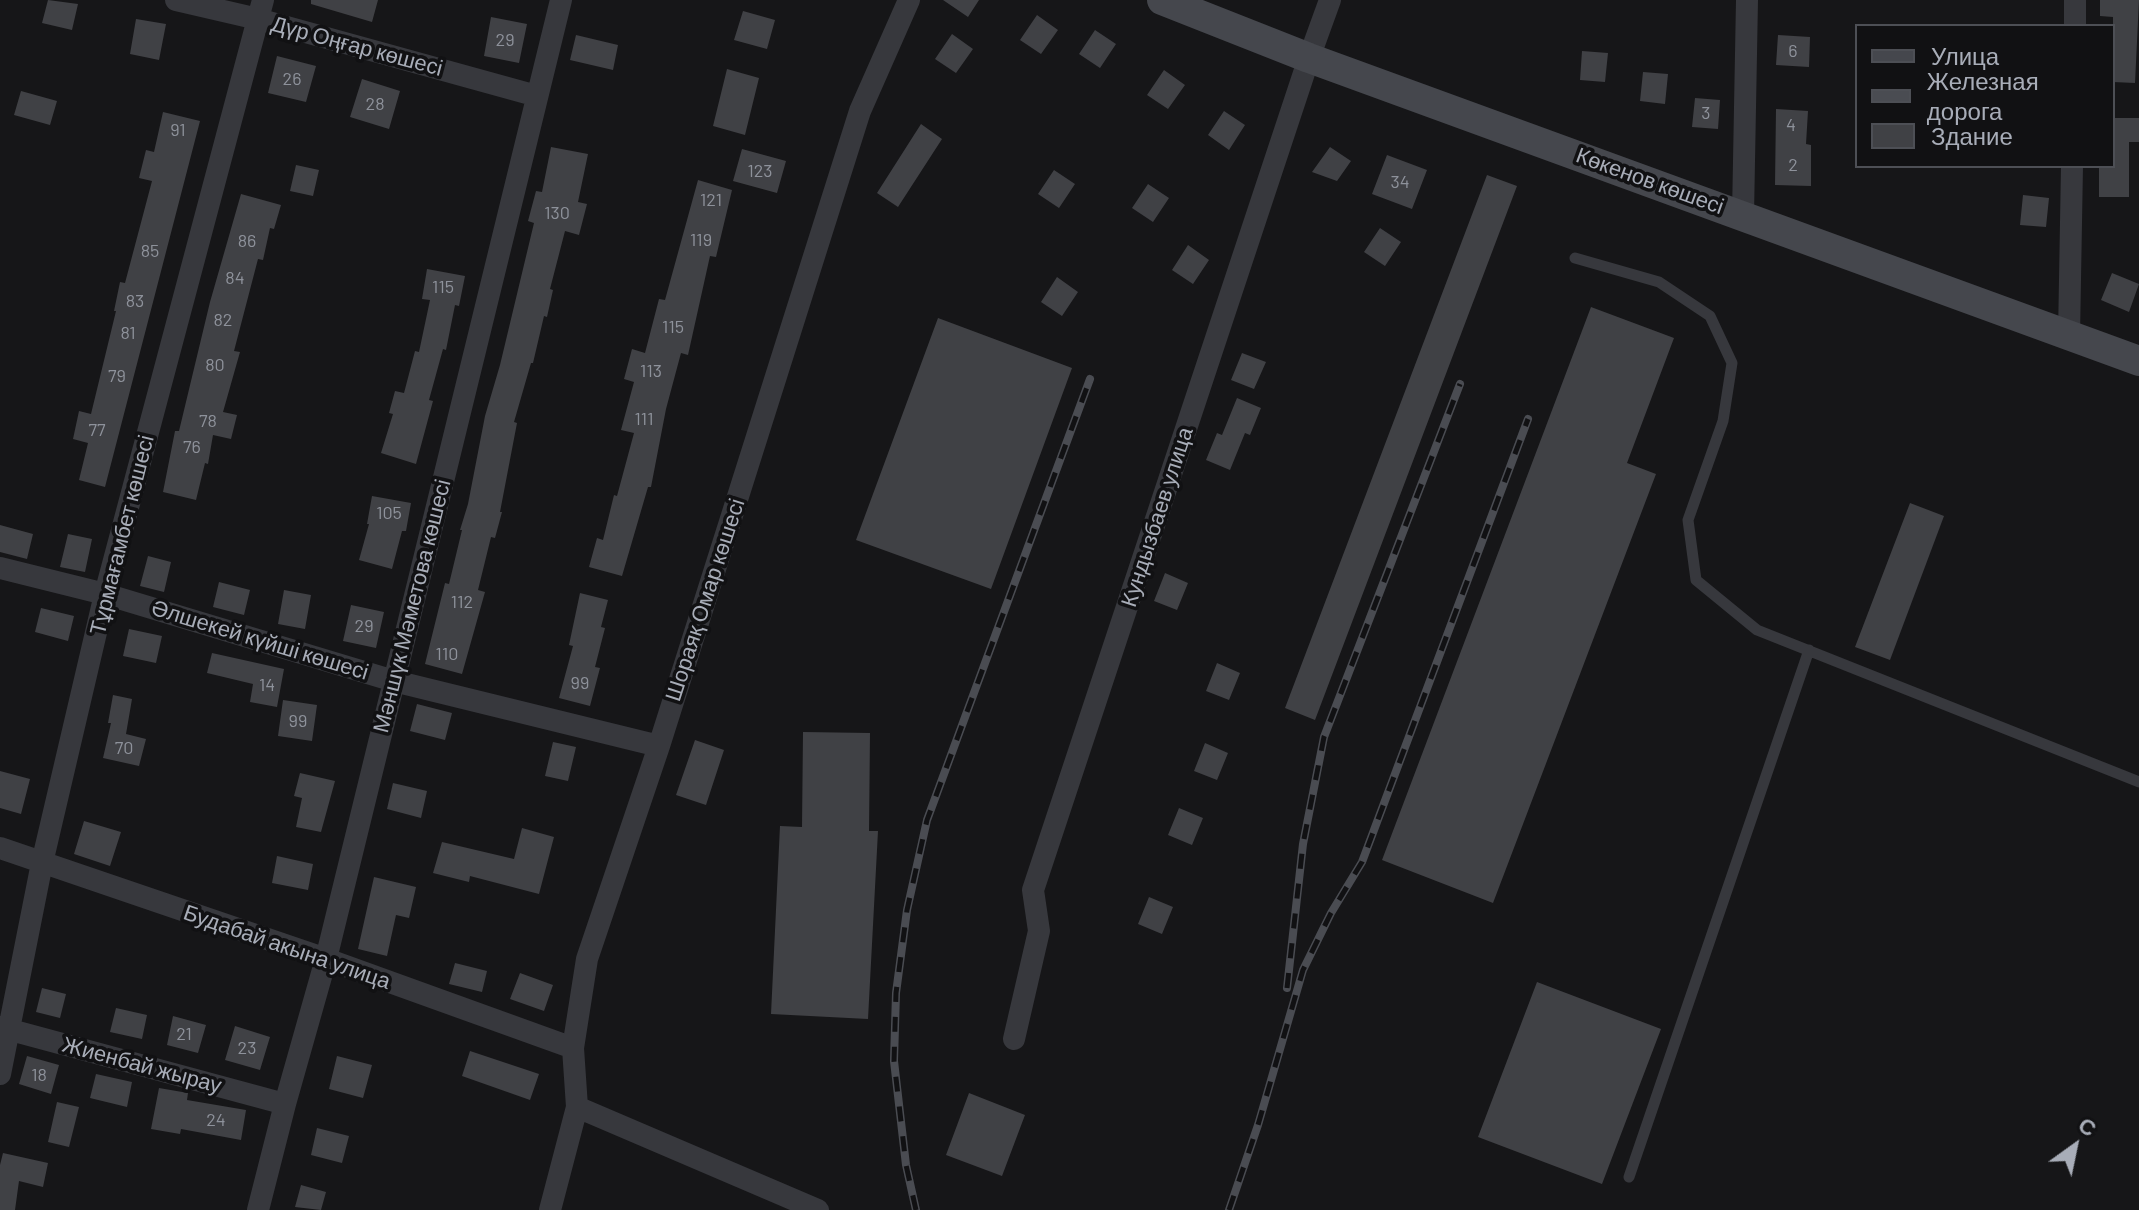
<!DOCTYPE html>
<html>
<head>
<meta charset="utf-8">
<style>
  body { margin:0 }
  #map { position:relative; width:2139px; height:1210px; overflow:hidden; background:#161618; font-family:Barlow,sans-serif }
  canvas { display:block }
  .legend { position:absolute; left:1855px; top:24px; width:260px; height:144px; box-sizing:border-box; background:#111113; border:2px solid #4d4f55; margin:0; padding:10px 14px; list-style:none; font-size:24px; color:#a8adb8 }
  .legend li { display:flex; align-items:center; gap:16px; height:40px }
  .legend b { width:40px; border:2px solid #4d4f55 }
  .north { position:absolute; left:2035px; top:1106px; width:80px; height:80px; -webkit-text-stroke:6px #111113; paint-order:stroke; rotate:33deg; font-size:22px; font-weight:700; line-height:32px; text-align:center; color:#a8adb8 }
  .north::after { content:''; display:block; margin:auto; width:28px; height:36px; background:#a8adb8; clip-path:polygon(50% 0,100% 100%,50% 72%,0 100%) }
</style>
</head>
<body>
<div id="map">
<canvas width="2139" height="1210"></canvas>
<ul class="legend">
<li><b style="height:10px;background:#45474d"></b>Улица</li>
<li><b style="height:10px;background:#4a4c52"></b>Железная дорога</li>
<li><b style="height:22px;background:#404145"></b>Здание</li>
</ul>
<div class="north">С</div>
</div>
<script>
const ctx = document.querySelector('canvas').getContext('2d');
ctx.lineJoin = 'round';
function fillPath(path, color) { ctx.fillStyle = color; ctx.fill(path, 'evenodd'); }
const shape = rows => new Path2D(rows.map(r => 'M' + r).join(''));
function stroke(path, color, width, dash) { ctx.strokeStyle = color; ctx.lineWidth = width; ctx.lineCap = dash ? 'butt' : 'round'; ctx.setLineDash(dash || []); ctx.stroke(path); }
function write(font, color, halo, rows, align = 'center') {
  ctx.font = font + ' Barlow,sans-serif'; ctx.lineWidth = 7; ctx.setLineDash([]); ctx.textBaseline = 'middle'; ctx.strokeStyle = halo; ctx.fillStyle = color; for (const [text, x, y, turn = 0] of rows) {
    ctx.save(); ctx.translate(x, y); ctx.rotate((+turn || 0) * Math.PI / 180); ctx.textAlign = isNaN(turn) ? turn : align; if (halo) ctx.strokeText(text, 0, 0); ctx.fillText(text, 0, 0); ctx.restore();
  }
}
fillPath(shape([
  [48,0,78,4,72,30,42,23],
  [311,0,378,0,372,22,311,4],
  [943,0,979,0,968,17],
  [2100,0,2139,0,2135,83,2113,82,2113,17,2100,16],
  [743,11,775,20,767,49,734,40],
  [1037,15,1058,30,1041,54,1020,40],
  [491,17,527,24,519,63,484,56],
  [136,19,166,24,159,60,130,54],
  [1095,30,1116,44,1100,68,1079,54],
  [952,34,973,49,956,73,935,59],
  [576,35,618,45,613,70,570,60],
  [1778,35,1810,37,1809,67,1776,65],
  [1582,51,1608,53,1605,82,1580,80],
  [277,56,316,66,306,102,268,93],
  [727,69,759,78,745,135,713,126],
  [1164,70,1185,85,1168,109,1147,95],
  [1643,72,1668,74,1665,104,1640,101],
  [362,79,400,91,389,129,350,117],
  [21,91,57,101,50,125,14,115],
  [1695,98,1720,100,1718,129,1692,127],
  [1776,109,1808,111,1806,144,1811,145,1811,186,1775,185],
  [1224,111,1245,125,1229,150,1208,135],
  [163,112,200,121,105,487,79,480,88,443,73,439,79,411,91,414,116,311,114,311,120,282,125,283,152,181,139,178,146,150,154,152],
  [2113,118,2139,118,2139,142,2129,142,2129,197,2099,197,2099,166,2113,166],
  [921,124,942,139,898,207,877,193],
  [551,147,588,154,578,202,587,204,579,235,565,231,550,289,553,290,547,317,544,316,533,363,531,363,514,422,517,423,500,512,502,512,495,538,491,537,478,590,485,592,462,674,425,664,445,583,449,584,462,530,460,530,468,504,485,416,500,365,534,223,528,221,536,191,542,192],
  [1330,147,1351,161,1337,181,1312,172],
  [742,149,786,161,777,193,733,181],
  [1387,155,1427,170,1412,209,1372,194],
  [296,165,319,170,313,196,290,191],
  [1054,170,1075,184,1059,208,1038,194],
  [1487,175,1517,186,1315,720,1285,708],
  [698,180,732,190,716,257,710,256,688,355,681,353,666,409,651,487,648,487,622,576,589,567,597,538,603,540,614,495,617,496,634,433,621,430,634,382,624,379,632,349,645,353,659,299,665,300],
  [1148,184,1169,198,1153,222,1132,208],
  [241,194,281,205,274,229,270,228,263,260,258,259,234,351,240,352,223,412,237,415,231,439,213,435,208,464,205,463,196,500,163,492,175,431,179,431,210,302],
  [2023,195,2049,198,2046,227,2020,225],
  [1380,228,1401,242,1385,266,1364,252],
  [1188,245,1209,260,1193,284,1172,270],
  [427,269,465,276,459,306,455,305,446,350,443,349,429,400,433,401,416,464,381,453,393,414,389,413,395,391,404,393,415,351,419,352,430,300,422,299],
  [2112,273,2139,284,2129,312,2101,300],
  [1057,277,1078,292,1062,316,1041,302],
  [1591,307,1674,338,1627,463,1656,474,1493,903,1382,860],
  [938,318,1072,368,991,589,856,540],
  [1242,353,1266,362,1254,389,1231,380],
  [1237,398,1261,408,1250,435,1245,433,1230,470,1206,460,1217,433,1222,435],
  [372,496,411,503,406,531,402,531,392,569,359,560,369,524,367,524],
  [1910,503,1944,516,1890,660,1855,647],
  [0,525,33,534,27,559,0,552],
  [68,534,92,539,85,572,60,567],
  [148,556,171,562,164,592,140,586],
  [1165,573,1188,583,1177,610,1154,601],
  [219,582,250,590,244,615,213,607],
  [284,590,311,595,305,629,278,624],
  [580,593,608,600,601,627,605,628,595,667,600,668,590,706,559,698,573,646,569,645],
  [351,605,384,612,376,648,343,641],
  [41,608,74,616,68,641,35,632],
  [129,629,162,636,156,663,123,656],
  [212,653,284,669,277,707,250,702,253,684,207,673],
  [1217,663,1240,673,1229,700,1206,691],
  [113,695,132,699,126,734,146,739,139,766,103,758,111,723,108,723],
  [283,700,317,705,312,741,278,736],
  [417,704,452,713,445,740,410,731],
  [803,732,870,733,869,831,878,831,868,1019,771,1014,780,826,802,827],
  [695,740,724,750,706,805,676,795],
  [553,742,576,747,568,781,545,776],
  [1205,743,1228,753,1217,780,1194,771],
  [0,771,30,779,21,814,0,808],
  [300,773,335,781,321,832,296,827,302,798,294,796],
  [393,783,427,791,421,818,387,809],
  [1179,808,1203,818,1192,845,1168,835],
  [84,821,121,832,110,866,74,854],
  [522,828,554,837,539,894,470,876,469,882,433,873,442,842,514,859],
  [277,856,313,864,308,890,272,883],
  [374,877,416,887,409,918,396,915,387,956,358,949],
  [1149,897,1173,907,1162,934,1138,924],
  [455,963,487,971,482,992,449,984],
  [520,973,553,985,544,1011,510,999],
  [1537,982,1661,1029,1602,1184,1478,1137],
  [42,988,66,994,60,1018,36,1012],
  [116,1008,147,1015,142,1039,110,1032],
  [173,1016,206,1025,198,1053,167,1045],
  [235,1026,270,1037,260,1070,225,1060],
  [470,1051,539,1074,530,1100,462,1076],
  [27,1056,59,1065,51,1094,19,1084],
  [337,1056,372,1065,363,1098,329,1089],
  [96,1074,132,1082,127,1107,90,1098],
  [159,1088,188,1093,187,1100,246,1110,241,1140,181,1129,180,1134,151,1129],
  [969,1093,1025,1115,1002,1176,946,1155],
  [57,1102,79,1107,69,1147,48,1142],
  [317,1128,349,1136,342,1163,311,1155],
  [3,1153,48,1163,43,1187,19,1181,15,1210,0,1210,0,1165],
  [301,1185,326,1192,321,1210,295,1207]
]), '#404145');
stroke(shape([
  [1575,258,1659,282,1710,316,1732,363,1723,421,1688,520,1696,580,1757,630,2139,782],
  [1629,1177,1809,650]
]), '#37383d', 11);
stroke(shape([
  [176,0,258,19,537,96],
  [2075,26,2075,0],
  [1743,215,1747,0],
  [2069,336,2072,166],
  [0,568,105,594,394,681,659,746],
  [0,848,326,959,573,1048],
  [0,1027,285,1104],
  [1014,1039,1039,931,1033,890,1309,58,1330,0],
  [0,1074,42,863,105,594,263,0],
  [577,1107,818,1210],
  [258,1210,285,1104,326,959,561,0],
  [550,1210,577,1107,573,1048,587,959,659,746,860,111,909,0]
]), '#37383d', 22);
stroke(shape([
  [1162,0,1309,58,2139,361]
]), '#45474d', 30);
const rail = shape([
  [1287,988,1303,844,1324,737,1460,384],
  [916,1210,906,1165,894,1061,896,993,907,910,927,820,1090,379],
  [1229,1210,1258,1125,1303,970,1331,913,1362,862,1528,419]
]);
stroke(rail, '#4a4c52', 8);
stroke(rail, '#111113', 5, [15]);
write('18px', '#8e929b', null, [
  ["29",505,40],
  ["6",1793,51],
  ["26",292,79],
  ["28",375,104],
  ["3",1706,113],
  ["4",1791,125],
  ["91",178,130],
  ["2",1793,165],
  ["123",760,171],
  ["34",1400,182],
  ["121",711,200],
  ["130",557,213],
  ["119",701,240],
  ["86",247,241],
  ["85",150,251],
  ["84",235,278],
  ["115",443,287],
  ["83",135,301],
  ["82",223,320],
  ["115",673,327],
  ["81",128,333],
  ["80",215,365],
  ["113",651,371],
  ["79",117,376],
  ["111",644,419],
  ["78",208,421],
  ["77",97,430],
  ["76",192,447],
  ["105",389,513],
  ["112",462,602],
  ["29",364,626],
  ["110",447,654],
  ["99",580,683],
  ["14",267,685],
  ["99",298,721],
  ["70",124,748],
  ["21",184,1034],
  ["23",247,1048],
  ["18",39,1075],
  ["24",216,1120]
]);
write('22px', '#a8adb8', '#111113', [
  ["Дүр Оңғар көшесі",357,46,15],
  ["Көкенов көшесі",1650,181,20],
  ["Кундызбаев улица",1157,517,-72],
  ["Тұрмағамбет көшесі",122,535,-76],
  ["Шораяқ Омар көшесі",705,600,-72],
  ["Мәншүк Мәметова көшесі",412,606,-76],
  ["Әлшекей күйші көшесі",260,640,17],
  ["Будабай акына улица",287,947,19],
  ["Жиенбай жырау",142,1065,15]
]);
</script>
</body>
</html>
